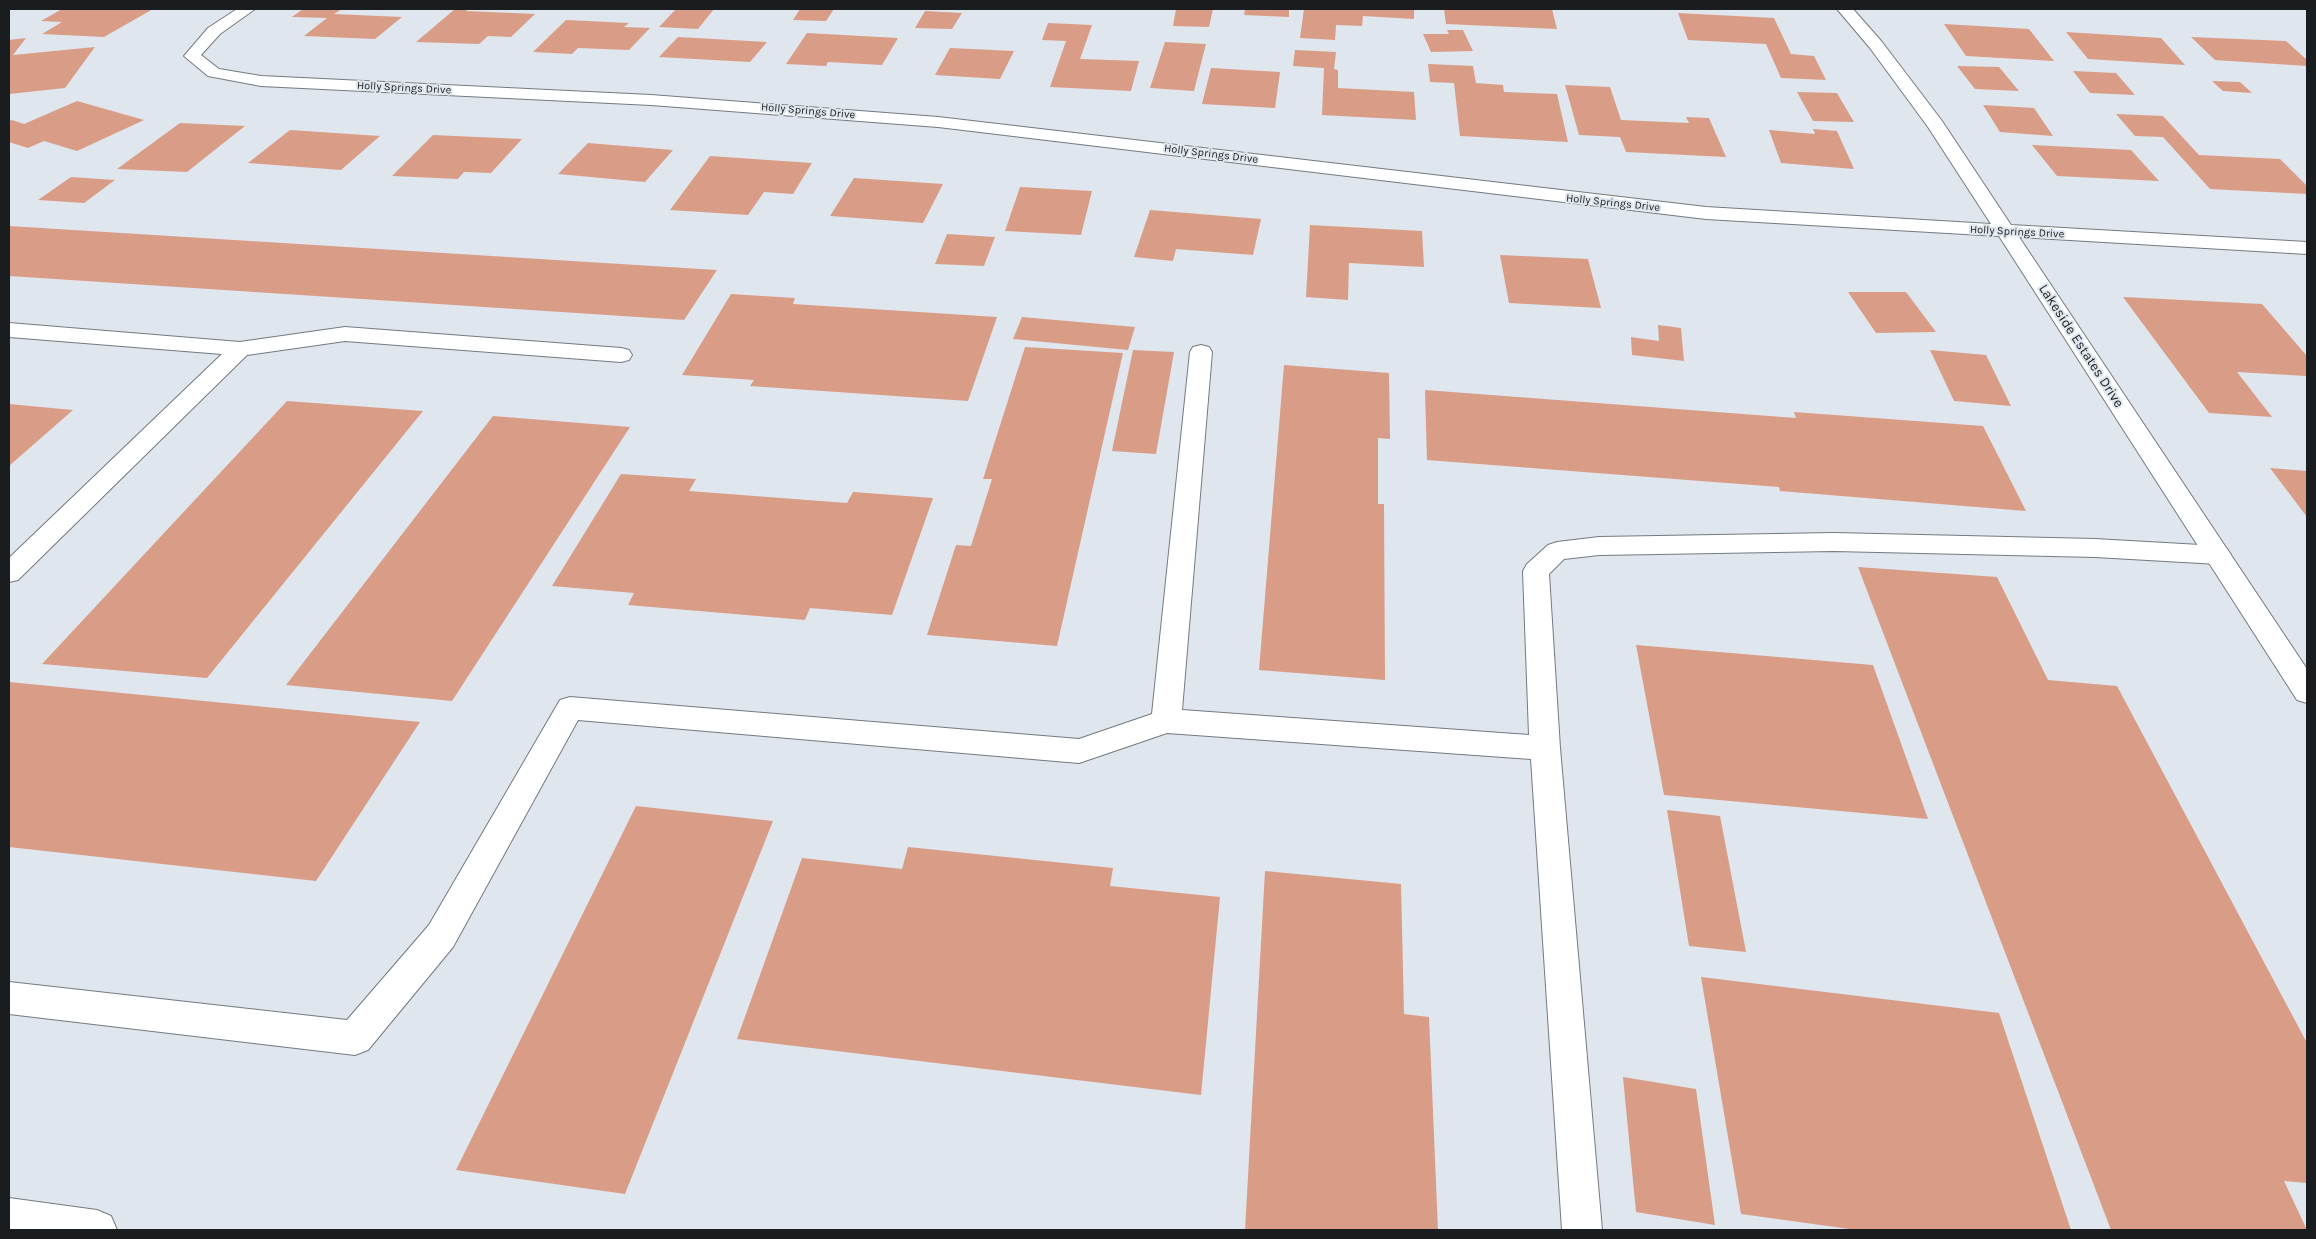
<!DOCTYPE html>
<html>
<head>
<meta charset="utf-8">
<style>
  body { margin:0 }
  #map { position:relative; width:2316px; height:1239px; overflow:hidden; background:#dfe6ed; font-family:Karla,sans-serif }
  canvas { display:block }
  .frame { position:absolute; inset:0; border:10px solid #1a1d1f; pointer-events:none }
</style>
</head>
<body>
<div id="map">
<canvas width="2316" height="1239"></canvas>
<div class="frame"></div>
</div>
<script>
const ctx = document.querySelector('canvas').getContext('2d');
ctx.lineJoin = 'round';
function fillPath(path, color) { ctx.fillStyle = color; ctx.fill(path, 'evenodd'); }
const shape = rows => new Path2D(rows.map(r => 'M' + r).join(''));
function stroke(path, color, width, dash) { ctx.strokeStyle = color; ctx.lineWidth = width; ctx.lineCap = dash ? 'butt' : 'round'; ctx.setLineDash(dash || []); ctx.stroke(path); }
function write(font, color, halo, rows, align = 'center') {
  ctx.font = font + ' Karla,sans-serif'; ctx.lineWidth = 4; ctx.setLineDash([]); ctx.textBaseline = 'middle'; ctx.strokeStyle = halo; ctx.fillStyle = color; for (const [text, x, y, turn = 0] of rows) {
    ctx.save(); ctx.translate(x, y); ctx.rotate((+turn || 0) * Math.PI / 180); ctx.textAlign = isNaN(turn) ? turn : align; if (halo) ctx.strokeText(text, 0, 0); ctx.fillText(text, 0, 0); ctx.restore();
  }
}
fillPath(shape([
  [62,9,153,9,104,37,42,34,62,22,41,21],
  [303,9,342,9,334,14,402,17,375,39,304,36,327,18,292,17],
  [455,9,468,9,466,11,535,14,511,37,488,36,479,44,416,42],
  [676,9,714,9,698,29,659,27],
  [800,9,834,9,826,21,793,20],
  [1176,9,1213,9,1209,27,1173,26],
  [1245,9,1289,9,1289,17,1244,15],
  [1304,9,1414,9,1414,19,1363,16,1362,26,1336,25,1335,40,1300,38],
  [1444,9,1552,9,1557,29,1446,24],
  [925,11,962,13,952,29,915,28],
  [1678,13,1774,18,1791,54,1814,56,1826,80,1781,78,1766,44,1688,40],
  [566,20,629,23,624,27,650,28,629,50,578,48,572,54,533,52],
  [1048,23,1092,25,1080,59,1139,61,1131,91,1050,87,1066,41,1042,40],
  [1944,24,2029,29,2054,61,1966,56],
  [1447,30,1463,30,1473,51,1431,52,1423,34,1449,34],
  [2066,32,2161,38,2185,65,2088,59],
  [807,33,898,38,882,65,828,62,826,66,786,64],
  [678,37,767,42,750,62,659,57],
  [2191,37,2286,41,2307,60,2307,66,2215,60],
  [26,38,13,55,95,47,65,88,9,94,9,40],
  [1165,42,1206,44,1194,91,1150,88],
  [950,48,1014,51,1000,79,935,75],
  [1295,50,1336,52,1334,69,1338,70,1338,88,1414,92,1416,120,1322,115,1324,68,1293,66],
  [1428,64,1473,66,1476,83,1503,85,1504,92,1557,94,1568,142,1460,136,1454,83,1430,82],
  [1957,66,1999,67,2019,91,1975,89],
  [1211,68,1280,72,1275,108,1202,104],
  [2073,71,2116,73,2135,95,2090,93],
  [2212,81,2240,82,2252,93,2223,91],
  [1565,85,1610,87,1621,120,1689,123,1686,117,1709,118,1726,157,1626,152,1620,137,1579,135],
  [1797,92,1837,93,1854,122,1813,121],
  [77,101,144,120,77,151,44,141,28,148,9,142,9,121,12,120,24,124],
  [1983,105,2034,108,2053,136,2000,132],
  [2116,114,2163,116,2199,155,2280,159,2307,186,2307,194,2210,189,2163,137,2135,136],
  [180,123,245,126,187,172,117,169],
  [1813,129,1837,131,1854,169,1781,163,1769,130,1815,134],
  [290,130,380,136,341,170,248,163],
  [433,135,522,139,491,173,464,172,458,179,392,176],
  [588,143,673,150,645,182,558,174],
  [2032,145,2131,150,2159,181,2057,176],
  [710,156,812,163,793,194,764,192,748,215,670,210],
  [71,177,115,180,84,203,38,200],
  [854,178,943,184,923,223,830,216],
  [1020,187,1092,191,1081,235,1005,231],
  [1150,210,1261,219,1253,255,1176,249,1173,261,1134,257],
  [1310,225,1422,231,1424,267,1349,263,1348,300,1306,297],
  [9,226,717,270,684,320,9,276],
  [947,234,995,237,984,266,935,264],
  [1500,255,1588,259,1601,308,1509,303],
  [1848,292,1906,292,1936,332,1876,333],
  [731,294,795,298,793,304,997,317,968,401,750,386,754,380,682,375],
  [2123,297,2262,304,2307,356,2307,376,2237,372,2272,417,2209,413],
  [1022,317,1135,327,1128,350,1013,339],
  [1658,325,1681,328,1684,361,1632,355,1631,337,1659,341],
  [1025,347,1123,353,1057,646,927,635,956,545,971,546,992,479,983,479],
  [1133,350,1174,352,1156,454,1112,451],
  [1930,350,1986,355,2011,406,1954,401],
  [1284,365,1389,373,1390,439,1378,438,1378,504,1384,504,1385,680,1259,670],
  [1425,390,1796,418,1794,412,1983,426,2026,511,1780,491,1779,487,1427,460],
  [287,401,423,411,207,678,42,664],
  [9,404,73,410,9,466],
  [493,416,630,427,452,701,286,685],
  [2270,468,2307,471,2307,517],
  [621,474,696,479,689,491,847,503,853,492,933,498,892,615,810,608,805,620,628,605,634,593,552,586],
  [1858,567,1997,577,2048,680,2117,686,2307,1043,2307,1183,2284,1181,2307,1230,2111,1230],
  [1636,645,1873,665,1928,819,1664,795],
  [9,682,420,722,316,881,9,847],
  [636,806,773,821,625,1194,456,1170],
  [1667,810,1720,816,1746,952,1689,946],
  [908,847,1113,868,1110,886,1220,897,1201,1095,737,1039,802,858,902,869],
  [1265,871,1401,884,1404,1014,1429,1017,1438,1230,1245,1230],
  [1701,977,1999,1013,2071,1230,1857,1230,1741,1214],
  [1623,1077,1696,1089,1715,1225,1636,1212]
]), '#d99d87');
const service = shape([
  [9,323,240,342,345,327,621,348,629,350,632,355,629,360,621,362,345,341,247,355,18,580,9,582,9,558,222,354,9,337,9,323],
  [1201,345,1209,347,1212,352,1182,710,1529,735,1523,571,1527,564,1548,545,1557,542,1599,537,1834,533,2095,539,2218,546,2227,549,2231,555,2227,561,2218,564,2095,557,1834,551,1599,555,1564,559,1549,574,1560,748,1602,1230,1562,1230,1531,759,1167,733,1079,763,578,720,453,947,368,1050,355,1055,9,1014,9,982,347,1020,429,925,560,700,570,697,1079,739,1152,714,1190,352,1193,347,1201,345],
  [9,1198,97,1210,111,1216,117,1230,9,1230,9,1198]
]);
const minor = shape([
  [237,9,255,9,220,34,201,55,219,69,261,76,651,95,938,117,1706,207,1991,224,1928,127,1870,48,1837,9,1853,9,1882,42,1942,121,2011,225,2307,242,2307,254,2019,237,2307,669,2307,703,2297,700,1999,236,1706,219,938,127,651,105,261,86,208,76,184,56,208,28,237,9]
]);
stroke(service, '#737a80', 2);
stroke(minor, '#737a80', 2);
fillPath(service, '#fff');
fillPath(minor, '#fff');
write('11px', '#1a1d1f', '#dfe6ed', [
  ["Holly Springs Drive",404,88,3],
  ["Holly Springs Drive",808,111,5],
  ["Holly Springs Drive",1211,154,7],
  ["Holly Springs Drive",1613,203,6],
  ["Holly Springs Drive",2017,232,3]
]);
write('14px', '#1a1d1f', '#dfe6ed', [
  ["Lakeside Estates Drive",2081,346,57]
]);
</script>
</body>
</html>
